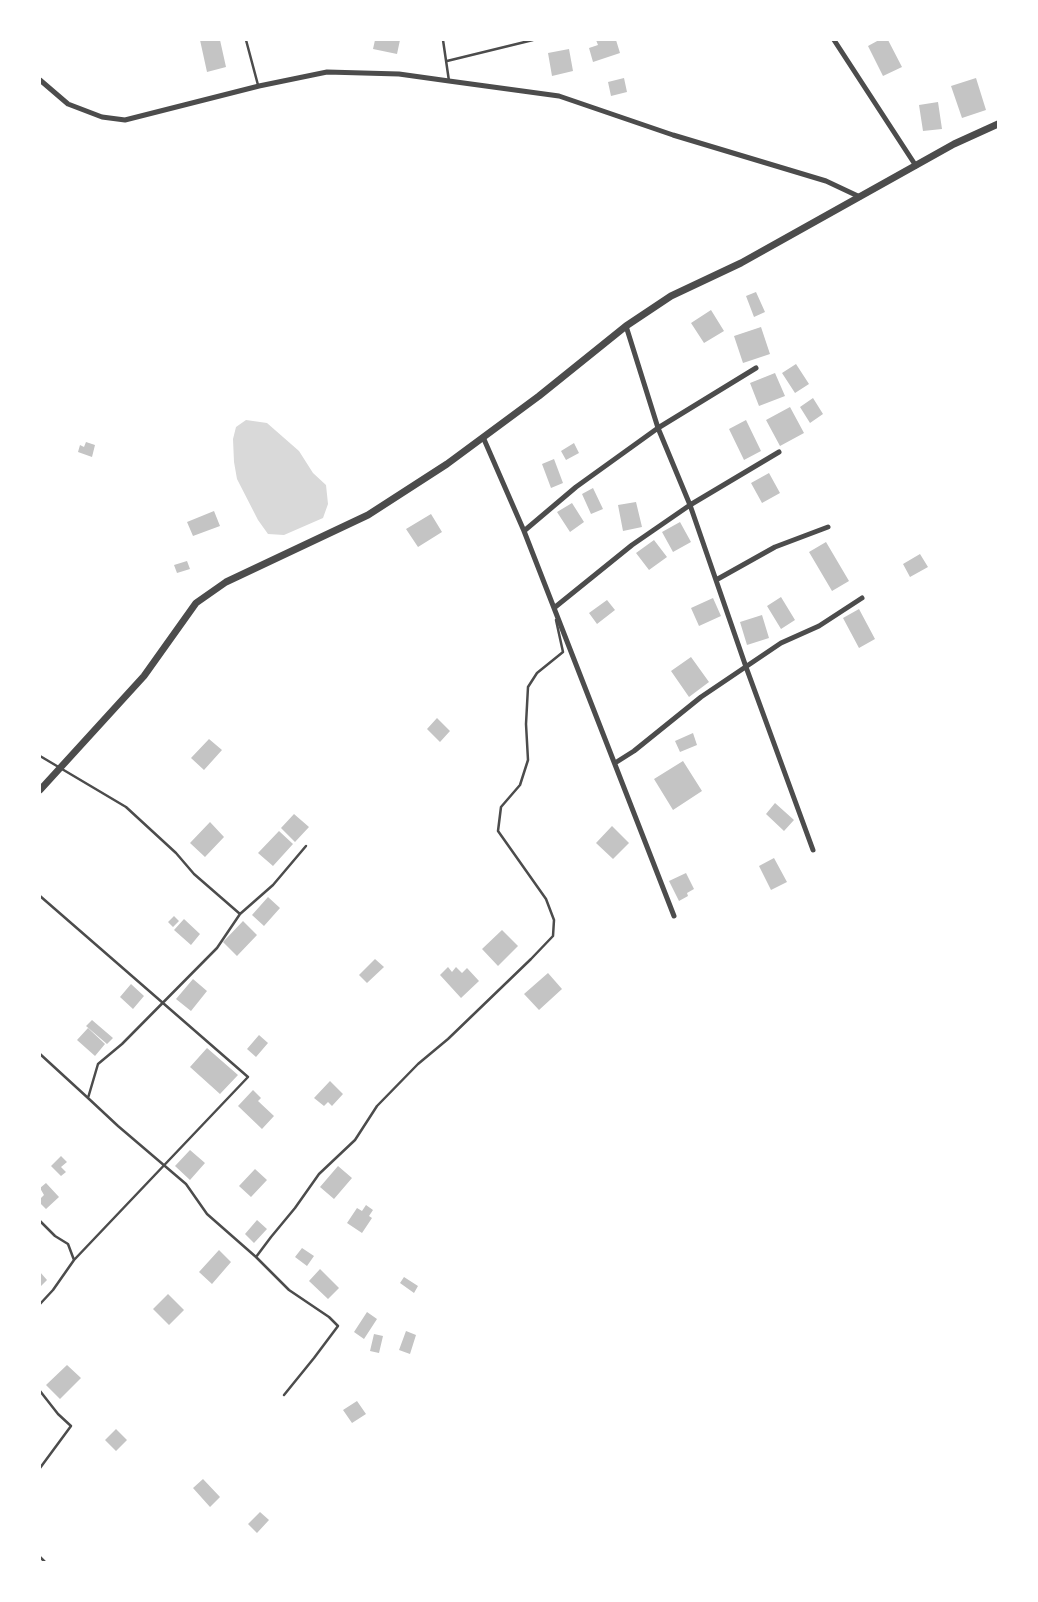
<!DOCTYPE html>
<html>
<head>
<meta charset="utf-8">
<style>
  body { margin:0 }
  #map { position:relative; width:1038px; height:1602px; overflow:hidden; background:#fff; font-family:Mulish,sans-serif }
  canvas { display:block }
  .frame { position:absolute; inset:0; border:41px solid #fff; pointer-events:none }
</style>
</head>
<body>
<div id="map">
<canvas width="1038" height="1602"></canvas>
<div class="frame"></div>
</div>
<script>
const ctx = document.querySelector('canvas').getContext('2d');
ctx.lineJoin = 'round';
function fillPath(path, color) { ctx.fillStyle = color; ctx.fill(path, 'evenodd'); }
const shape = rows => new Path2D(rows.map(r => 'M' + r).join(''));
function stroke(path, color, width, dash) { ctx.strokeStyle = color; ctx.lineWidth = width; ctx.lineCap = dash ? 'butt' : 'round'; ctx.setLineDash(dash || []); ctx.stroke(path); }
fillPath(shape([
  [246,420,267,423,299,451,313,473,326,485,328,504,323,518,284,535,268,534,258,520,237,479,234,462,233,439,236,427]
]), '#d9d9d9');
fillPath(shape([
  [200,40,220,40,226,67,207,72],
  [375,40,400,40,397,54,373,49],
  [596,40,616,40,620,53,593,62,589,48,598,45],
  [879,40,888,40,902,67,883,76,868,46],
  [569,49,573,71,552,76,548,53],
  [624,78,627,92,611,96,608,82],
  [976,78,986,110,962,118,951,86],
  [938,102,942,129,923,131,919,105],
  [756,292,765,312,754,317,746,296],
  [711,310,724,331,704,343,691,323],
  [761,327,770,354,743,363,734,336],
  [796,364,809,384,795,393,782,373],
  [775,373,785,396,759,406,750,383],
  [813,398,823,414,810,423,800,407],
  [790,407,804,433,780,446,766,420],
  [746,420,761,451,744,460,729,429],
  [86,442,95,445,92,457,78,452,80,445,84,447],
  [574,443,579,453,566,460,561,451],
  [554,459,563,483,551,488,542,464],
  [769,473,780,493,762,503,751,483],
  [593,488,603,509,591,514,582,494],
  [636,502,642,527,623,531,618,505],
  [572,503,584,522,570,532,557,512],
  [214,511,220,526,193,536,187,522],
  [431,514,442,532,418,547,406,529],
  [680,522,691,542,673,552,662,532],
  [654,540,667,557,649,570,636,553],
  [826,542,849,581,832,591,809,552],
  [920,554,928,567,910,577,903,564],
  [187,561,190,569,177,573,174,565],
  [781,597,795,620,781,629,767,606],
  [713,598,721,616,699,626,691,608],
  [607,600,615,610,597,624,589,613],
  [859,609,875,639,859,648,843,618],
  [762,615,769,638,747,645,740,622],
  [691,657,709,682,689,697,671,671],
  [437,718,450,731,440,742,427,729],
  [693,733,697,745,680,752,675,741],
  [209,739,222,750,204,770,191,758],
  [683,761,702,791,673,810,654,779],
  [775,803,794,820,784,831,766,814],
  [294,814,309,827,295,842,281,828],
  [210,822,224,837,205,857,190,843],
  [612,826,629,843,613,859,596,843],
  [279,831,293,844,273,866,258,853],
  [774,858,787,882,771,890,759,866],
  [686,873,694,889,687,893,688,896,679,901,669,881],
  [268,897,280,908,264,926,252,915],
  [174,916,179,921,173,927,168,922],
  [184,919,200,934,191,945,174,930],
  [243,921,257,935,237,956,223,942],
  [502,930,518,946,498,966,482,949],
  [375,959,384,967,367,983,359,975],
  [448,967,452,972,456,967,462,973,467,968,479,981,461,998,440,975],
  [548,973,562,989,539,1010,524,994],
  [193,979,207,991,191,1011,176,999],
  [131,984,144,996,133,1009,120,997],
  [92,1020,113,1038,107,1044,86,1026],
  [88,1028,105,1044,95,1056,77,1040],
  [259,1035,268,1043,256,1057,247,1049],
  [207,1048,238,1075,220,1094,190,1067],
  [330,1081,343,1094,332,1106,328,1102,324,1106,314,1098],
  [253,1090,261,1098,258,1101,274,1116,262,1129,238,1106],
  [190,1150,205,1163,190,1180,175,1166],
  [61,1156,67,1162,61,1167,66,1172,61,1176,51,1166],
  [338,1166,352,1178,334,1199,320,1187],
  [255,1169,267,1180,251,1197,239,1186],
  [46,1183,59,1197,46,1209,40,1203,40,1199,44,1195,40,1188],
  [366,1205,373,1210,369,1216,372,1218,362,1233,347,1223,357,1208,362,1211],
  [257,1220,267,1229,254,1243,245,1234],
  [302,1248,314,1256,307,1266,295,1257],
  [219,1250,231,1262,212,1284,199,1272],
  [320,1269,339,1288,328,1299,309,1281],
  [40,1272,47,1280,40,1287],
  [404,1277,418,1286,414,1293,400,1283],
  [168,1294,184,1310,169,1325,153,1309],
  [367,1312,377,1319,364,1339,354,1332],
  [406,1331,416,1335,410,1354,399,1350],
  [374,1334,383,1336,379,1353,370,1351],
  [67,1365,81,1378,60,1399,46,1385],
  [357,1401,366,1414,352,1423,343,1410],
  [116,1429,127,1440,116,1451,105,1440],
  [203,1479,220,1497,210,1507,193,1488],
  [260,1512,269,1520,257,1533,248,1524]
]), '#c4c4c4');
stroke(shape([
  [246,40,258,85],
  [443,40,449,81],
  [447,61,533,40],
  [40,756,126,807,176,853,194,874,240,914],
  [40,896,248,1077,74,1260,53,1290,40,1304],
  [40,1054,88,1098],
  [40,1221,55,1236,68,1244,74,1260],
  [256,1257,207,1214,186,1184,118,1126,88,1098,98,1064,122,1044,217,948,240,914,273,885,306,846],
  [40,1391,58,1414,71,1426,40,1468],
  [284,1395,314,1358,338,1326,329,1317,289,1290,256,1257,271,1237,295,1208,319,1174,355,1140,377,1106,418,1064,448,1039,531,959,553,936,554,920,546,899,498,831,501,807,520,785,528,760,526,724,528,687,537,673,563,652,556,620],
  [40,1557,45,1562]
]), '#4c4c4c', 2.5);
stroke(shape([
  [834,40,916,166],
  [40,80,68,104,102,117,125,120,259,86,327,72,399,74,449,81,559,96,673,135,826,181,860,197],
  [626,326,658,428,690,505,746,667,813,850],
  [483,437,524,531],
  [716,580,775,547,828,527],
  [554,608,632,545,690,505,779,452],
  [615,763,634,751,701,697,781,643,819,626,862,598],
  [674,916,524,531,576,487,658,428,756,368]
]), '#4c4c4c', 5);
stroke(shape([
  [40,790,144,676,196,603,226,582,368,515,447,464,539,396,626,326,671,296,741,263,954,144,998,124]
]), '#4c4c4c', 7);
</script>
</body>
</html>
